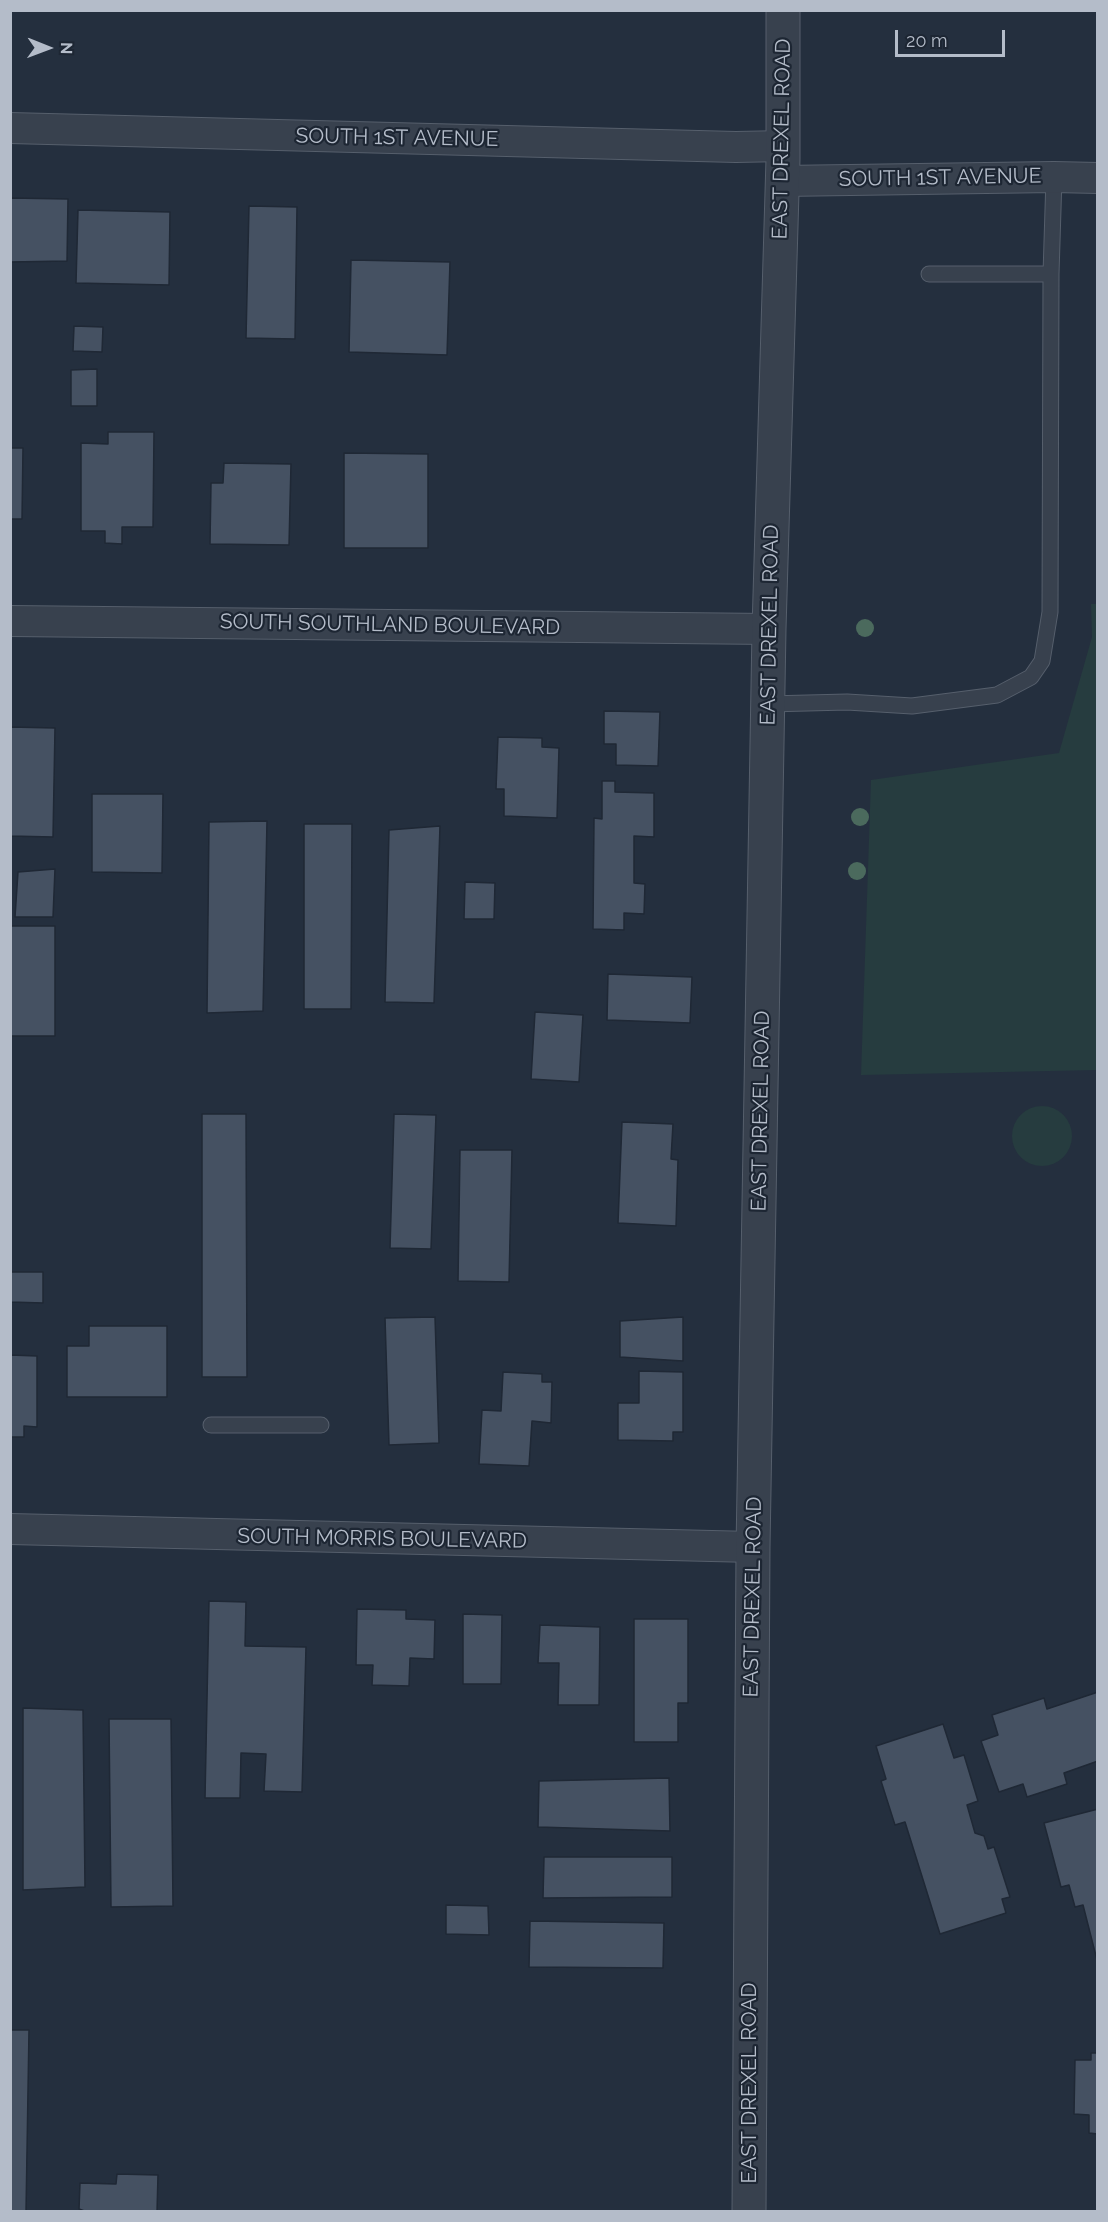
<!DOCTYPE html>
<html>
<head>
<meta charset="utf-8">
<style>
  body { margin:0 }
  #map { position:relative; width:1108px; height:2222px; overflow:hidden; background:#242f3e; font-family:Raleway,sans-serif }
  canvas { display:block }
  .frame { position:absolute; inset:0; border:12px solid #b4bcc9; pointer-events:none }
  .north { position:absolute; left:18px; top:18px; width:60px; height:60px; -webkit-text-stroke:4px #1d2633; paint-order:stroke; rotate:91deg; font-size:16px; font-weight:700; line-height:24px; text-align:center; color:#b4bcc9 }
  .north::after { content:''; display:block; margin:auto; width:21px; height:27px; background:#b4bcc9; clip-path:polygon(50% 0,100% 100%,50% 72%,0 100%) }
  .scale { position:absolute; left:895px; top:30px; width:110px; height:27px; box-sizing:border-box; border:3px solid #b4bcc9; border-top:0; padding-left:8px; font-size:18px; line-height:21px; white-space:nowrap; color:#b4bcc9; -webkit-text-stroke:4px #1d2633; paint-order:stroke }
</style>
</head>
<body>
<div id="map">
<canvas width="1108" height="2222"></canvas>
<div class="frame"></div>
<div class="north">N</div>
<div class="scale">20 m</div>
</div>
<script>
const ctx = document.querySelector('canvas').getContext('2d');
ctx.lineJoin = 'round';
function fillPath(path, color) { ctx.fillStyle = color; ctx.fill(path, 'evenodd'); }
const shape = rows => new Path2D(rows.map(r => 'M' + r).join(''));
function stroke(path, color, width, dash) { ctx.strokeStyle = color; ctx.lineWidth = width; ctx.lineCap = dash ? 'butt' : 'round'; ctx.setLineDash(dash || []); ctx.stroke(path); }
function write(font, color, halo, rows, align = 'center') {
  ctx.font = font + ' Raleway,sans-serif'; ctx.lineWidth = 4.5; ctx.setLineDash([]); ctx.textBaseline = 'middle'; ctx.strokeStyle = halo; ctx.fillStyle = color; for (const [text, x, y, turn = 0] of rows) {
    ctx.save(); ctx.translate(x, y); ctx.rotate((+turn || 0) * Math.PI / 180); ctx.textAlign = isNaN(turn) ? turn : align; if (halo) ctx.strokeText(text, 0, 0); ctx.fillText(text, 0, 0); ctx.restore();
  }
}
fillPath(shape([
  [1091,604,1098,604,1097,1070,861,1075,871,780,1059,753,1092,637],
  '1012 1136a30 30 0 1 1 60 0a30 30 0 1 1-60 0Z'
]), '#263c3f');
const building = shape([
  [10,198,68,199,67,261,10,262,10,198],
  [249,206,297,207,295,339,246,338,249,206],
  [78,210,170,212,169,285,76,283,78,210],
  [351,260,450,262,447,355,349,352,351,260],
  [74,326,103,327,102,352,73,351,74,326],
  [97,369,97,406,71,406,71,370,97,369],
  [108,432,154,432,153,527,122,527,122,544,105,543,105,531,81,531,81,443,108,444,108,432],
  [10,448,23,448,22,519,10,519,10,448],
  [344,453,428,454,428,548,344,548,344,453],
  [224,463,291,464,289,545,210,544,211,483,223,483,224,463],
  [604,711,660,712,658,766,616,765,616,744,604,744,604,711],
  [10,727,55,728,53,837,10,836,10,727],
  [498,737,542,738,542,747,559,748,557,818,504,816,504,789,496,789,498,737],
  [602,781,615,781,615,792,654,793,654,837,634,836,634,883,645,884,644,914,624,913,624,930,593,929,594,818,602,819,602,781],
  [92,794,163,794,162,873,92,872,92,794],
  [267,821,263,1011,207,1013,209,822,267,821],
  [304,824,352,824,351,1009,304,1009,304,824],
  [440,826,434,1003,385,1002,389,830,440,826],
  [55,869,53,917,15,917,18,872,55,869],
  [465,882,495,883,494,919,464,919,465,882],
  [10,926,55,926,55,1036,10,1036,10,926],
  [608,974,692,977,690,1023,607,1020,608,974],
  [535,1012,583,1015,579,1082,531,1079,535,1012],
  [202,1114,246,1114,247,1377,202,1377,202,1114],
  [394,1114,436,1115,431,1249,390,1248,394,1114],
  [622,1122,673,1124,671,1159,678,1160,676,1226,618,1223,622,1122],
  [460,1150,512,1150,509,1282,458,1281,460,1150],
  [10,1272,43,1272,43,1303,10,1302,10,1272],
  [435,1317,439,1443,389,1445,385,1318,435,1317],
  [683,1317,683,1361,620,1357,620,1321,683,1317],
  [89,1326,167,1326,167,1397,67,1397,67,1346,89,1346,89,1326],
  [10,1355,37,1356,37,1427,24,1426,24,1437,10,1437,10,1355],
  [639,1371,683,1372,683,1432,673,1432,673,1441,618,1440,618,1403,639,1403,639,1371],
  [503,1372,542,1374,542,1382,552,1382,551,1423,532,1421,529,1466,479,1464,482,1410,501,1411,503,1372],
  [209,1601,246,1602,245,1646,306,1647,302,1792,264,1791,266,1754,241,1753,240,1798,205,1798,209,1601],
  [357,1609,406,1610,406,1619,435,1620,434,1659,410,1658,409,1686,372,1685,373,1665,356,1665,357,1609],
  [463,1614,502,1615,501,1684,463,1684,463,1614],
  [634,1619,688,1619,688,1703,678,1703,678,1742,634,1742,634,1619],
  [540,1625,600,1627,599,1705,558,1705,559,1663,538,1663,540,1625],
  [1098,1692,1098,1761,1064,1773,1067,1784,1027,1797,1023,1784,999,1792,981,1741,998,1735,992,1715,1044,1698,1047,1709,1098,1692],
  [23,1708,83,1710,85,1887,23,1890,23,1708],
  [109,1719,171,1719,173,1906,111,1907,109,1719],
  [943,1724,954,1758,964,1755,978,1801,967,1805,975,1833,984,1836,988,1849,994,1847,1010,1897,1002,1899,1006,1913,940,1934,905,1822,895,1825,881,1781,886,1779,876,1746,943,1724],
  [669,1778,670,1831,538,1827,539,1781,669,1778],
  [1098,1809,1098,1964,1083,1905,1075,1907,1069,1885,1061,1887,1044,1823,1098,1809],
  [544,1857,672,1857,672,1897,543,1898,544,1857],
  [446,1905,488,1906,489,1935,446,1934,446,1905],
  [530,1921,664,1923,663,1968,529,1967,530,1921],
  [10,2030,29,2030,26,2212,10,2212,10,2030],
  [1091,2053,1098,2053,1098,2134,1089,2133,1089,2115,1074,2114,1075,2060,1091,2060,1091,2053],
  [117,2174,158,2175,157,2212,87,2212,79,2209,80,2183,116,2184,117,2174]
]);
fillPath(building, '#455162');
stroke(building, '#1f2835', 1.5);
const service = shape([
  [929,274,1051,274],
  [768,704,847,702,912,706,997,695,1031,677,1042,661,1050,612,1051,274,1054,177],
  [211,1425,321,1425]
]);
const minor = shape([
  [10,128,736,147,784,146],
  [782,181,1054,177,1098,178],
  [10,621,769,629],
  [10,1529,753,1547]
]);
const tertiary = shape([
  [749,2212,753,1547,769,629,783,159,783,10]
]);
stroke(service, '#565f6c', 17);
stroke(minor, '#565f6c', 32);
stroke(tertiary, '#565f6c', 35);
stroke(service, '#38414e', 15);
stroke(minor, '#38414e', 30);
stroke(tertiary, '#38414e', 33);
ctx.fillStyle = '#4b6a5d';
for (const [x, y] of [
  [865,628],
  [860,817],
  [857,871]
]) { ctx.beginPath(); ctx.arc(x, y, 9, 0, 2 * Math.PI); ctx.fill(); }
write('21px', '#b4bcc9', '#1d2633', [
  ["SOUTH 1ST AVENUE",397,138,1],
  ["EAST DREXEL ROAD",782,139,-89],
  ["SOUTH 1ST AVENUE",940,178,-1],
  ["SOUTH SOUTHLAND BOULEVARD",390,625,1],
  ["EAST DREXEL ROAD",770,625,-89],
  ["EAST DREXEL ROAD",761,1111,-89],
  ["SOUTH MORRIS BOULEVARD",382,1539,1],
  ["EAST DREXEL ROAD",753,1597,-89],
  ["EAST DREXEL ROAD",750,2083,-90]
]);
</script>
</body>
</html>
